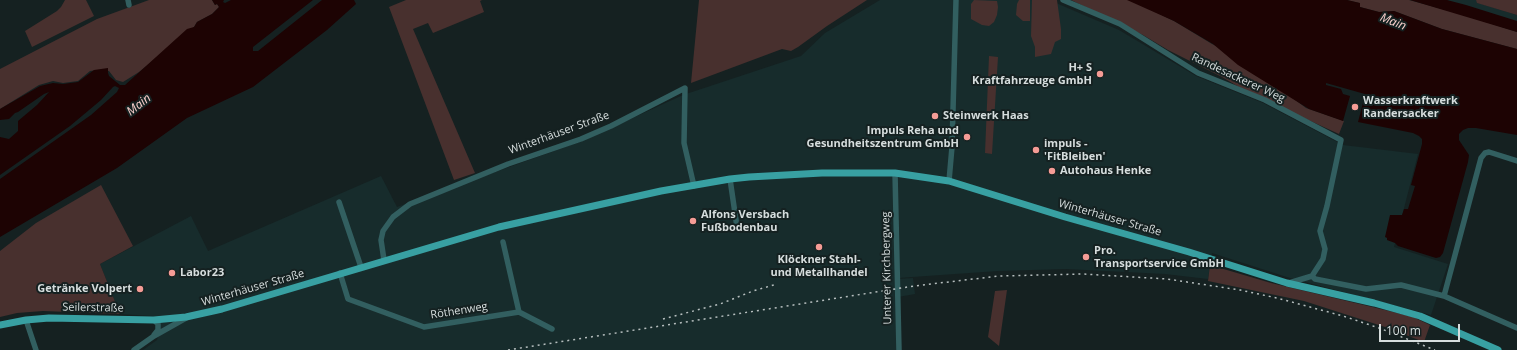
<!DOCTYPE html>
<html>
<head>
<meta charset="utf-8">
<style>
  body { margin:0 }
  #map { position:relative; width:1517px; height:350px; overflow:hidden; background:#152121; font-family:"Open Sans",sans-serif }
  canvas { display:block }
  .scale { position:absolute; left:1379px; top:324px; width:81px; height:18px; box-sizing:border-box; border:2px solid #d6dddd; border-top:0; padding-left:5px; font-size:12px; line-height:14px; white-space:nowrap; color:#d6dddd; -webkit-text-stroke:3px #152121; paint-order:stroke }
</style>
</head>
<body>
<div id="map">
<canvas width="1517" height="350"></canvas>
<div class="scale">100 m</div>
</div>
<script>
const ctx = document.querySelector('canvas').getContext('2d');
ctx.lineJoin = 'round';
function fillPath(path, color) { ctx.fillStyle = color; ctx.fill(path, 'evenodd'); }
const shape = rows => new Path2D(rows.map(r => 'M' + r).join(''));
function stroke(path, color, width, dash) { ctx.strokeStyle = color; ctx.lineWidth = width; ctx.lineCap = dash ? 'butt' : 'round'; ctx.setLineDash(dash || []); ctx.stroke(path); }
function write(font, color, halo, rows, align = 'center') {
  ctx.font = font + ' "Open Sans",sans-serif'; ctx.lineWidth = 4; ctx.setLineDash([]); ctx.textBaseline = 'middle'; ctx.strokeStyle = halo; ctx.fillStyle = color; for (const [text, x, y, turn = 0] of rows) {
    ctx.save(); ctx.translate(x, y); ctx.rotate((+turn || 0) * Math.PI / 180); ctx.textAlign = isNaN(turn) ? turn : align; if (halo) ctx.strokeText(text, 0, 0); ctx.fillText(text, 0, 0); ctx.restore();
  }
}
fillPath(shape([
  [880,0,1049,0,1119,30,1196,76,1263,103,1343,145,1418,154,1394,247,1448,264,1431,315,1290,278,1212,253,1208,279,1165,274,1066,269,998,271,898,278,898,279,913,278,915,294,898,297,899,350,143,350,157,340,161,329,160,324,153,316,120,314,100,264,191,216,208,251,381,176,397,207,582,141,683,95,801,56,825,33],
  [1441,0,1476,0,1478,3,1517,15,1517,22]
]), '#172c2c');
fillPath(shape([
  [65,0,86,0,94,16,32,47,25,31,57,11,61,7],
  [149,0,212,0,215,5,217,4,219,7,212,14,197,22,194,27,139,72,123,82,116,80,109,71,97,70,90,71,78,81,63,83,53,81,39,85,0,109,0,69,97,19],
  [406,0,482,0,480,1,484,12,433,33,428,23,413,29,475,173,454,180,389,7],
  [699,0,867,0,827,26,798,47,791,51,782,49,691,83],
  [974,0,997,1,998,7,997,15,994,22,989,26,982,25,971,19,971,4],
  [1019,0,1030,0,1030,21,1023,21,1016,15,1017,4],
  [1032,0,1057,0,1061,29,1061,39,1055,42,1051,54,1035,57,1035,47,1031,36],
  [1071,0,1131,0,1174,21,1212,44,1249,62,1274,84,1306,108,1344,121,1339,134,1249,93,1222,77,1168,50,1143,35],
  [1347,0,1409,0,1464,15,1517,32,1517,49,1442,29,1394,11,1379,12,1360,7,1359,3],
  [1476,0,1517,0,1517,15,1477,3],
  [989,56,998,57,992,154,985,153],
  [101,185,133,246,100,264,120,314,43,311,17,313,0,317,0,251,36,223],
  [1210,265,1271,283,1385,310,1413,317,1430,325,1424,342,1385,327,1304,301,1208,281],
  [1007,290,999,346,988,337,995,291]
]), '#48302e');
fillPath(shape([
  [212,0,224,0,223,2,225,3,231,0,313,0,253,47,253,51,258,51,322,0,354,0,356,4,327,30,253,87,187,118,117,168,0,237,0,179,91,115,117,92,119,88,115,86,113,87,101,100,70,126,0,175,0,137,9,139,18,131,18,121,37,105,49,92,44,94,18,112,15,113,9,119,0,120,0,109,40,86,53,83,63,84,78,82,94,70,108,68,108,73,109,76,120,85,125,85,187,29,194,27,197,22,212,14,219,7,217,4,215,5],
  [1127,0,1347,0,1360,3,1360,7,1379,12,1394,11,1442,29,1517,49,1517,135,1476,128,1468,128,1463,130,1459,134,1459,140,1469,155,1468,162,1443,253,1440,257,1436,258,1398,246,1395,243,1387,240,1387,238,1385,237,1390,215,1402,215,1404,209,1408,209,1415,186,1411,185,1422,144,1422,139,1419,136,1413,133,1358,122,1364,99,1374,102,1379,101,1379,98,1326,83,1326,85,1341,89,1343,94,1350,96,1343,121,1309,109,1238,65,1213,44,1174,21],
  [1410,0,1447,0,1466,5,1517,21,1517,32]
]), '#1d0303');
stroke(shape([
  [128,0,129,5],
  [1063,0,1120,24,1198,73,1265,100,1341,140,1327,206,1320,231,1325,249,1323,259,1312,276,1289,283],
  [895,173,899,350],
  [730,179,737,227],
  [949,181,952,147,956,0],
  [339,202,361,267],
  [503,242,519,312],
  [384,260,381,240,383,231,393,217,410,204,508,164,581,139,611,126,685,88,684,143,694,186],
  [340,273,348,299,424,327,519,312,552,329],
  [1312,276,1315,279,1366,289,1401,285,1444,296,1517,328],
  [1444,296,1481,158,1485,153,1489,152,1517,161],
  [26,320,36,350],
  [154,320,158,324,158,330,154,335],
  [134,350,154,336,186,318]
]), '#325f60', 5.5);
stroke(shape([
  [0,325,26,320,49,318,154,320,186,317,222,309,499,227,661,191,730,179,749,177,822,173,895,173,949,181,1065,217,1189,252,1287,283,1374,303,1420,316,1498,350]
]), '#38a0a2', 7);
stroke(shape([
  [663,319,720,304,753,291,777,284],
  [508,350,914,286,999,276,1083,274,1167,279,1240,290,1277,298,1343,316,1379,328,1435,350]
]), '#b6bebe', 1.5, [2, 4]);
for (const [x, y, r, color] of [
  [1100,74,4,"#f59c96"],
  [1355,107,4,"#f59c96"],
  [935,116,4,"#f59c96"],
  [967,137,4,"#f59c96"],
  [1036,150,4,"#f59c96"],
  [1052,171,4,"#f59c96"],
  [693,221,4,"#f59c96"],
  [819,247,4,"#f59c96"],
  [1086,257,4,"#f59c96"],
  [172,273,4,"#f59c96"],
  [140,289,4,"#f59c96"]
]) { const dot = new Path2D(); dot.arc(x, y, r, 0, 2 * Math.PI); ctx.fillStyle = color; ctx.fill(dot); stroke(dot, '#152121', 1.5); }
write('bold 11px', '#d6dddd', '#152121', [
  ["H+ S",1092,68,"right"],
  ["Kraftfahrzeuge GmbH",1092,81,"right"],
  ["Wasserkraftwerk",1363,101],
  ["Randersacker",1363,114],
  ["Steinwerk Haas",943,116],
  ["Impuls Reha und",959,131,"right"],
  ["Gesundheitszentrum GmbH",959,144,"right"],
  ["impuls -",1044,144],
  ["'FitBleiben'",1044,157],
  ["Autohaus Henke",1060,171],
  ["Alfons Versbach",701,215],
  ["Fußbodenbau",701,228],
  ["Pro.",1094,251],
  ["Transportservice GmbH",1094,264],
  ["Klöckner Stahl-",819,260,"center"],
  ["und Metallhandel",819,273,"center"],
  ["Labor23",180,273],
  ["Getränke Volpert",132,289,"right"]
], 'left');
write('11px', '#d6dddd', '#152121', [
  ["Randesackerer Weg",1238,78,25],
  ["Winterhäuser Straße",559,133,-20],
  ["Winterhäuser Straße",1110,218,16],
  ["Unterer Kirchbergweg",887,268,-91],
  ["Winterhäuser Straße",253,288,-16],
  ["Seilerstraße",93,308,1],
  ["Röthenweg",459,311,-9]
]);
write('italic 12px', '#fcd2ce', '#152121', [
  ["Main",1393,22,22],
  ["Main",139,105,-38]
]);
</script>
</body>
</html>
